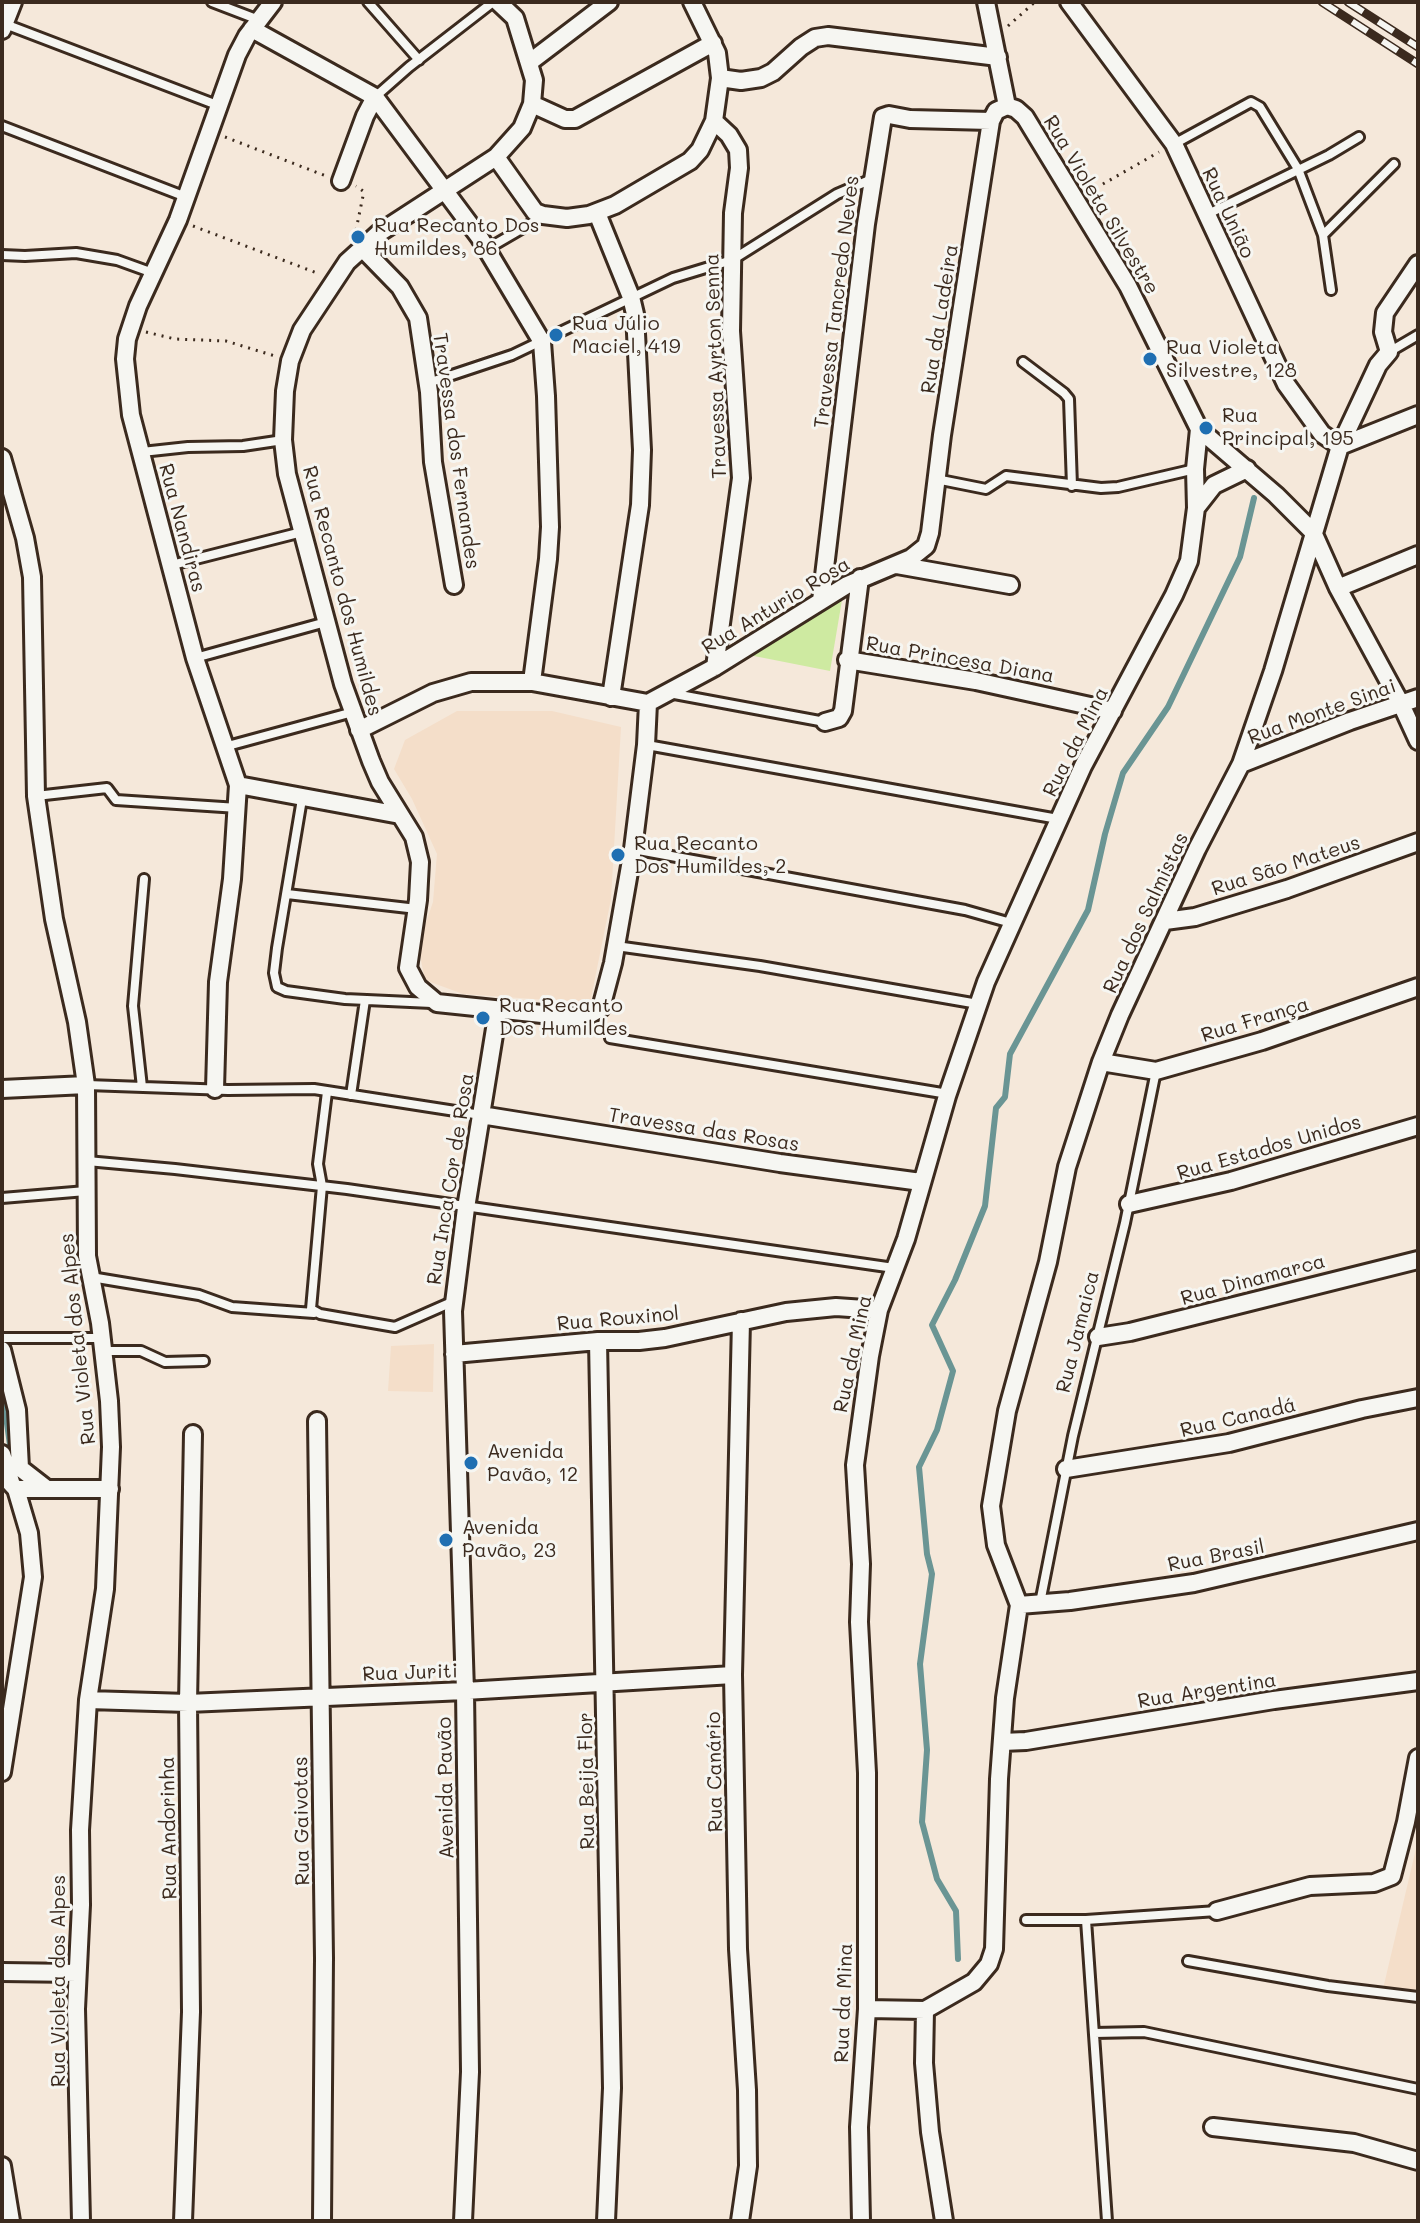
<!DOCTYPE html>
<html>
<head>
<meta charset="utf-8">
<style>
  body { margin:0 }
  #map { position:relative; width:1420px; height:2223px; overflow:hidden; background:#f5e8da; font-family:Mali,sans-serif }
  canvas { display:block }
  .frame { position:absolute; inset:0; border:4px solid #3b2a1e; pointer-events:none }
</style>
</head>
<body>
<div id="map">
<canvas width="1420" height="2223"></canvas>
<div class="frame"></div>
</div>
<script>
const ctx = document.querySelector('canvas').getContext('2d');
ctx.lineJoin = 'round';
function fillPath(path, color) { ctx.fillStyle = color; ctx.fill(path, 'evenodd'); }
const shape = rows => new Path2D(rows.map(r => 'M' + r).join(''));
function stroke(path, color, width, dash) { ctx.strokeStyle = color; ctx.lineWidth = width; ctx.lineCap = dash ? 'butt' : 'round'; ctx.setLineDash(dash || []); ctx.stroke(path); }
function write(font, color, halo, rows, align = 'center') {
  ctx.font = font + ' Mali,sans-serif'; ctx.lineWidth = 6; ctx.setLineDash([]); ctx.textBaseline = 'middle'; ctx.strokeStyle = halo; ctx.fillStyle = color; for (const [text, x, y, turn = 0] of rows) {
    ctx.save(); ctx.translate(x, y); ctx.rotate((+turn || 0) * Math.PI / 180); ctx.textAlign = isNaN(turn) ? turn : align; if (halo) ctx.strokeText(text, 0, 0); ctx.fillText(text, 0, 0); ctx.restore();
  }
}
fillPath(shape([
  [457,711,552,711,621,727,611,899,590,1003,463,994,425,980,418,946,433,902,437,854,412,799,394,769,405,740],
  [434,1344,433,1392,388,1391,391,1346],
  [1418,1840,1418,1993,1383,1989]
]), '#f4dec9');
fillPath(shape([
  [842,600,830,671,749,655]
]), '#ceeaa1');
stroke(shape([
  [2,1388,12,1459],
  [958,1959,956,1911,937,1879,922,1822,927,1750,920,1664,932,1574,927,1554,919,1467,937,1430,953,1371,932,1325,955,1280,985,1206,996,1108,1005,1097,1010,1054,1088,910,1105,834,1123,773,1168,707,1240,557,1254,498]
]), '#6a9594', 6);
const lane = shape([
  [212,2,259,20],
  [368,2,419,60],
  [5,24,217,105],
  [375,97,409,67,493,2],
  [2,126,186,197],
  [1174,144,1251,102,1260,107,1298,169,1323,235,1331,290],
  [1208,214,1329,155,1359,137],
  [1323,235,1394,164],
  [487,249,542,217],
  [2,255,25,256,76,253,117,260,153,273],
  [1389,352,1418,335],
  [1023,362,1064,393,1069,399,1072,486],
  [428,383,512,355,673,278,732,260,837,194,872,179],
  [142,452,188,447,243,446,283,440],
  [936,479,986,489,1006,476,1101,488,1118,487,1195,469],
  [172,565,302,532],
  [195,658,326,622],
  [669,693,825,722],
  [647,745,1058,819],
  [224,747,353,712],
  [36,796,107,788,116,800,238,808],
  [302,799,277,948,274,973,277,987,286,991,345,999,432,1003],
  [633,849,965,910,1011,923],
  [287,894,417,909],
  [616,946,760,966,978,1004],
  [610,1038,948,1094],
  [87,1085,228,1090,314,1089,481,1115],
  [142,1087,133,1006,144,879],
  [327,1092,318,1164,322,1186,311,1309,320,1314,395,1327,452,1302],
  [351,1095,365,1000],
  [87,1161,175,1169,347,1189,894,1268],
  [2,1198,86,1191],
  [91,1277,199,1295,232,1307,314,1313],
  [2,1338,101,1338],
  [104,1351,141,1351,165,1362,204,1361],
  [1040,1603,1073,1436,1125,1223,1156,1071],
  [1026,1920,1086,1920,1217,1911],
  [1086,1920,1107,2221],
  [1188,1961,1328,1986,1418,1997],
  [1094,2033,1144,2032,1418,2089]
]);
const street = shape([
  [498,2,515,18,534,80,532,104,522,128,496,157,379,233,347,262,302,330,290,361,285,391,283,440,287,474,343,684,371,761,380,782,414,837,420,862,418,900,408,968,418,987,437,1003,561,1016,587,1016,601,1008,613,963,633,849,646,745,648,703],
  [986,2,1007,106],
  [1069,2,1174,144,1286,384,1322,434,1340,446,1418,415],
  [252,29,375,97,480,238,542,342,546,396,550,527,548,559,533,674],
  [2,30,13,2],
  [530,62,609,2],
  [720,78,741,81,761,78,773,72,801,47,815,38,828,36,998,57],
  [532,104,565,119,575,119,713,43],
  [1007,106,1016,109,1025,117,1128,286,1199,429,1276,495,1313,532,1338,588,1401,704,1418,741],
  [714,121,729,135,738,150,739,168,733,213,731,331,741,478,715,667],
  [496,157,535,212,543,215,567,218,589,215,615,205,690,161,700,150,714,121,720,78,717,53,692,2],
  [341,181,365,116,375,97],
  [597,213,631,297,635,314,642,450,640,505,611,697],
  [362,248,400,287,418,318,429,392,433,462,454,585],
  [2,458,25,538,32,577,36,796,54,919,77,1022,86,1085,87,1256,100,1323,109,1401,111,1447,105,1589,88,1700,80,1830,81,1905,76,2009,81,2221],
  [1196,508,1214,485,1247,469],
  [897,565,1010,585],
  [1338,588,1418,555],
  [821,601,866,224,883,117,889,115,910,119,991,121],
  [847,660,976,681,1113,711],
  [648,703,715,667,847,585,911,558,926,546,930,533,942,435,991,121,996,111,1007,106],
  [825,722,839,718,843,711,860,578],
  [359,730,433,693,471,682,532,682,648,703],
  [1241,764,1350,721,1418,698],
  [238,785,400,815],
  [1165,921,1195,917,1287,889,1418,842],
  [1101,1062,1156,1071,1262,1041,1418,987],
  [2,1089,86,1085],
  [215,1089,218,982,232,879,238,785,195,658,131,415,125,359,127,339,138,306,178,220,237,55,247,36,273,2],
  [481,1115,780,1163,921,1182],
  [1129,1204,1231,1181,1418,1126],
  [1098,1337,1130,1332,1418,1260],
  [598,1341,612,2088,606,2221],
  [2,1350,17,1410,20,1468,47,1489],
  [454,1354,598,1341,639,1341,665,1338,786,1312,836,1307,879,1310],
  [317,1421,324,1958,322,2221],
  [2,1454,11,1482],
  [1066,1469,1229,1443,1362,1409,1418,1398],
  [2,1474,16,1489,29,1533,33,1577,2,1772],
  [16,1489,110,1489],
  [1019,1605,1070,1601,1194,1583,1418,1531],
  [88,1700,188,1703,465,1691,733,1675],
  [1002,1742,1026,1741,1274,1700,1418,1681],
  [1217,1911,1310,1886,1374,1883,1392,1876,1406,1822,1418,1758],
  [2,1972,77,1973],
  [867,2009,925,2010,974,1982,989,1964,994,1949,999,1779,1005,1698,1019,1605,996,1545,991,1506,1007,1411,1048,1262,1067,1167,1101,1062,1120,1015,1197,849,1241,764,1273,671,1340,446,1378,365,1389,352,1383,332,1385,313,1418,264],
  [925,2010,924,2063,930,2132,944,2221],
  [1213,2127,1354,2143,1418,2161],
  [2,2166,11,2221],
  [183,2221,191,2012,188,1703,193,1434],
  [463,2221,470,2072,465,1691,453,1311,466,1208,498,1010],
  [740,2221,748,2166,747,2090,738,1949,733,1675,741,1321],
  [861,2221,859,2127,867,2009,867,1773,859,1622,861,1564,855,1465,870,1356,879,1310,906,1239,947,1096,986,982,1083,766,1174,595,1189,561,1196,508,1195,469,1199,429]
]);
stroke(lane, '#3b2a1e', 14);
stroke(street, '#3b2a1e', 22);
stroke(shape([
  [1008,26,1035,2],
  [225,137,326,176],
  [1089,192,1159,152],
  [193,226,317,273],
  [356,230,363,196,363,191,356,186],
  [146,332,175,339,226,341,275,356]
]), '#3b2a1e', 3, [2, 6]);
stroke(lane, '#f6f6f2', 8);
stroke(street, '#f6f6f2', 16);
const rail = shape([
  [1322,2,1418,64],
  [1348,2,1418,47]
]);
stroke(rail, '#3b2a1e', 9);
stroke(rail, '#f6f6f2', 6, [18]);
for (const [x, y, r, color] of [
  [358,237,8,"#1f6fb2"],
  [556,335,8,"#1f6fb2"],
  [1150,359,8,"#1f6fb2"],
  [1206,428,8,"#1f6fb2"],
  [618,855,8,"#1f6fb2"],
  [483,1018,8,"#1f6fb2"],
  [471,1463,8,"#1f6fb2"],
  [446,1540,8,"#1f6fb2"]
]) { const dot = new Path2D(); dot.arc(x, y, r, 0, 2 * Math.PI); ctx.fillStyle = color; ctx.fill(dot); stroke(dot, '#f6f6f2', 3); }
write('20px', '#3b2a1e', '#f6f6f2', [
  ["Rua Violeta Silvestre",1101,205,59],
  ["Rua União",1228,213,65],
  ["Travessa Tancredo Neves",837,302,-83],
  ["Rua da Ladeira",940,319,-81],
  ["Travessa Ayrton Senna",716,366,-92],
  ["Travessa dos Fernandes",456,451,82],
  ["Rua Nandiras",182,528,75],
  ["Rua Recanto dos Humildes",342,591,75],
  ["Rua Anturio Rosa",776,606,-31],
  ["Rua Princesa Diana",960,660,10],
  ["Rua Monte Sinai",1322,712,-20],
  ["Rua da Mina",1076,742,-63],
  ["Rua São Mateus",1286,866,-18],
  ["Rua dos Salmistas",1146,913,-65],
  ["Rua França",1255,1020,-17],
  ["Travessa das Rosas",704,1130,9],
  ["Rua Estados Unidos",1269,1148,-16],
  ["Rua Inca Cor de Rosa",451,1179,-81],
  ["Rua Dinamarca",1253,1280,-15],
  ["Rua Rouxinol",618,1319,-5],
  ["Rua Jamaica",1078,1332,-76],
  ["Rua Violeta dos Alpes",78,1339,-96],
  ["Rua da Mina",853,1354,-78],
  ["Rua Canadá",1238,1418,-13],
  ["Rua Brasil",1216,1556,-11],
  ["Rua Juriti",410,1673,-2],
  ["Rua Argentina",1207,1691,-9],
  ["Rua Canário",715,1772,-91],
  ["Rua Beija Flor",587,1781,-91],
  ["Avenida Pavão",446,1788,-91],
  ["Rua Gaivotas",302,1821,-91],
  ["Rua Andorinha",169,1828,-91],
  ["Rua Violeta dos Alpes",59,1981,-90],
  ["Rua da Mina",844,2003,-88]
]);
write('20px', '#3b2a1e', '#f6f6f2', [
  ["Rua Recanto Dos",374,226],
  ["Humildes, 86",374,249],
  ["Rua Júlio",572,324],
  ["Maciel, 419",572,347],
  ["Rua Violeta",1166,348],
  ["Silvestre, 128",1166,371],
  ["Rua",1222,416],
  ["Principal, 195",1222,439],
  ["Rua Recanto",634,844],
  ["Dos Humildes, 2",634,867],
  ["Rua Recanto",499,1006],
  ["Dos Humildes",499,1029],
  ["Avenida",487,1452],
  ["Pavão, 12",487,1475],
  ["Avenida",462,1528],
  ["Pavão, 23",462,1551]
], 'left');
</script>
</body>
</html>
